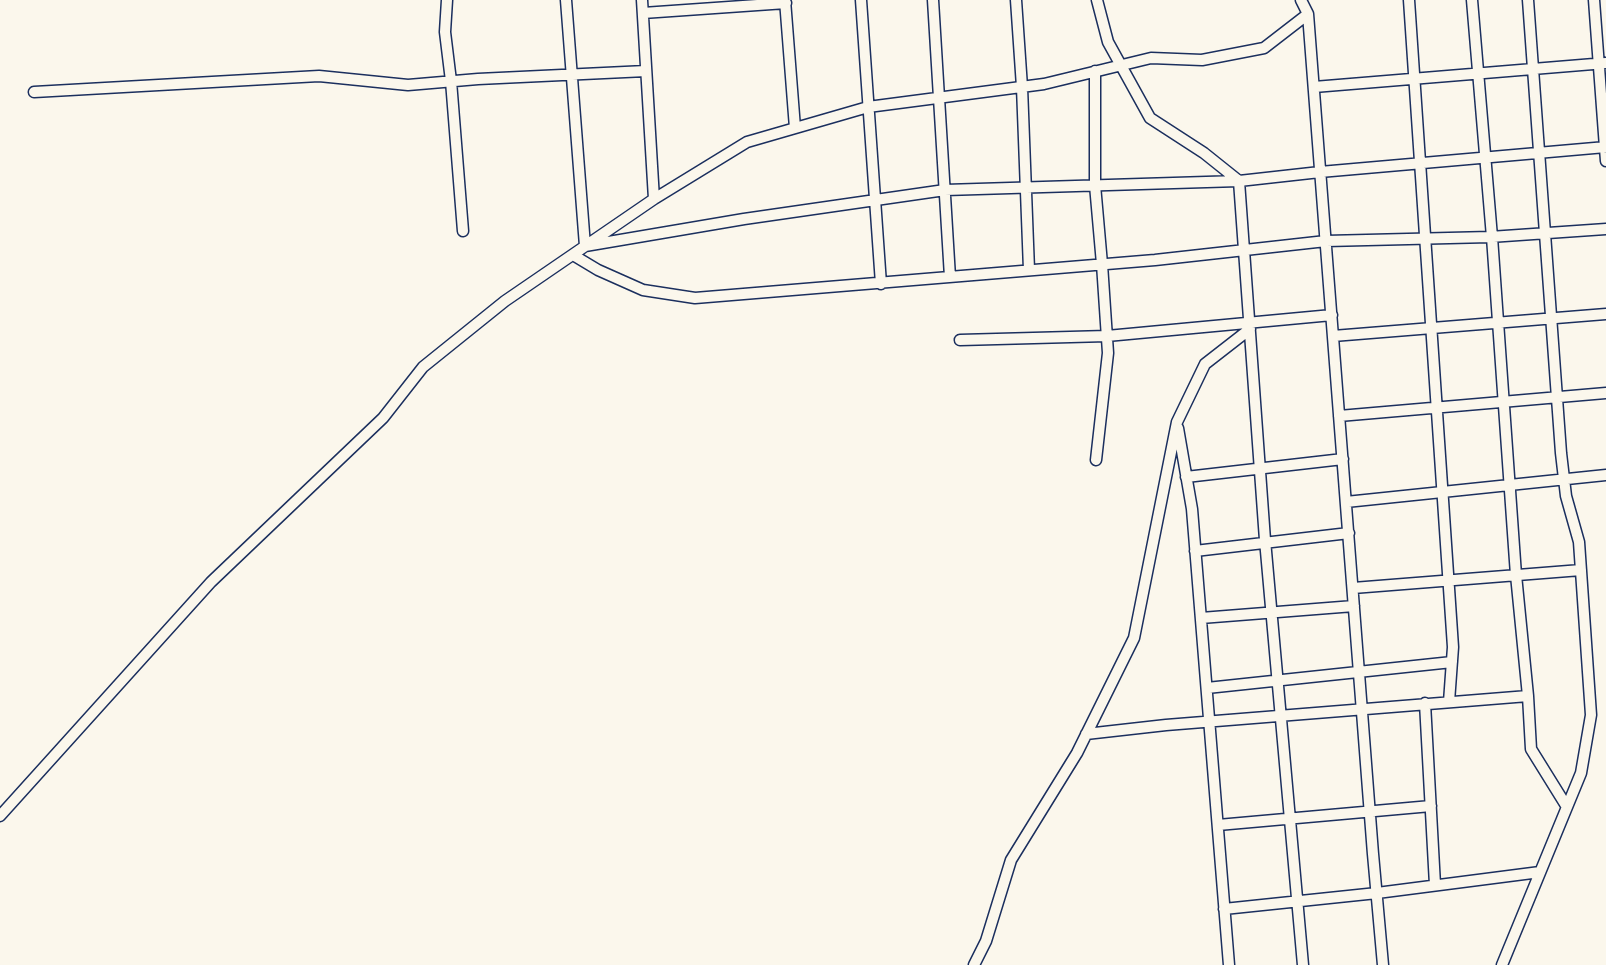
<!DOCTYPE html>
<html>
<head>
<meta charset="utf-8">
<style>
  body { margin:0 }
  canvas { display:block; background:#fbf7ec }
</style>
</head>
<body>
<canvas width="1606" height="965"></canvas>
<script>
const ctx = document.querySelector('canvas').getContext('2d');
ctx.lineJoin = 'round';
const shape = rows => new Path2D(rows.map(r => 'M' + r).join(''));
function stroke(path, color, width, dash) { ctx.strokeStyle = color; ctx.lineWidth = width; ctx.lineCap = dash ? 'butt' : 'round'; ctx.setLineDash(dash || []); ctx.stroke(path); }
const minor = shape([
  [447,0,445,32,451,81,463,231],
  [566,0,585,246,744,219,945,190,1239,181,1320,172,1606,147],
  [642,0,654,199],
  [785,0,795,128],
  [861,0,881,284],
  [933,0,950,277],
  [1016,0,1022,87,1029,270],
  [1097,0,1108,42,1150,118,1204,153,1239,181,1265,540,1303,965],
  [1301,0,1308,14,1373,854,1383,965],
  [1409,0,1453,647,1449,702],
  [1472,0,1492,237,1516,575,1528,696,1531,749,1567,807],
  [1594,0,1606,161],
  [643,13,786,3],
  [1095,71,1095,185,1102,264,1108,353,1096,460],
  [1314,87,1606,63],
  [34,92,319,76,408,85,478,79,646,71],
  [573,255,598,270,643,290,695,298,1155,260,1326,241,1490,237,1606,229],
  [1333,336,1606,314],
  [960,340,1107,336,1332,315],
  [1339,416,1606,393],
  [1178,428,1192,509,1229,965],
  [1186,477,1343,459],
  [1346,502,1606,475],
  [1195,551,1349,533],
  [1353,588,1581,570],
  [1201,618,1354,606],
  [1207,688,1452,662],
  [1425,703,1435,885],
  [1086,734,1166,725,1528,696],
  [0,816,211,582,383,418,423,367,505,301,654,199,747,142,868,107,1044,84,1151,58,1202,60,1264,48,1308,14],
  [1218,825,1431,806],
  [1224,909,1377,893,1540,872],
  [974,965,986,941,1011,860,1077,753,1134,638,1177,422,1205,364,1250,329],
  [1502,965,1581,773,1591,715,1579,542,1566,496,1561,453,1528,0]
]);
stroke(minor, '#1b2f5e', 13);
stroke(minor, '#fbf7ec', 10);
</script>
</body>
</html>
